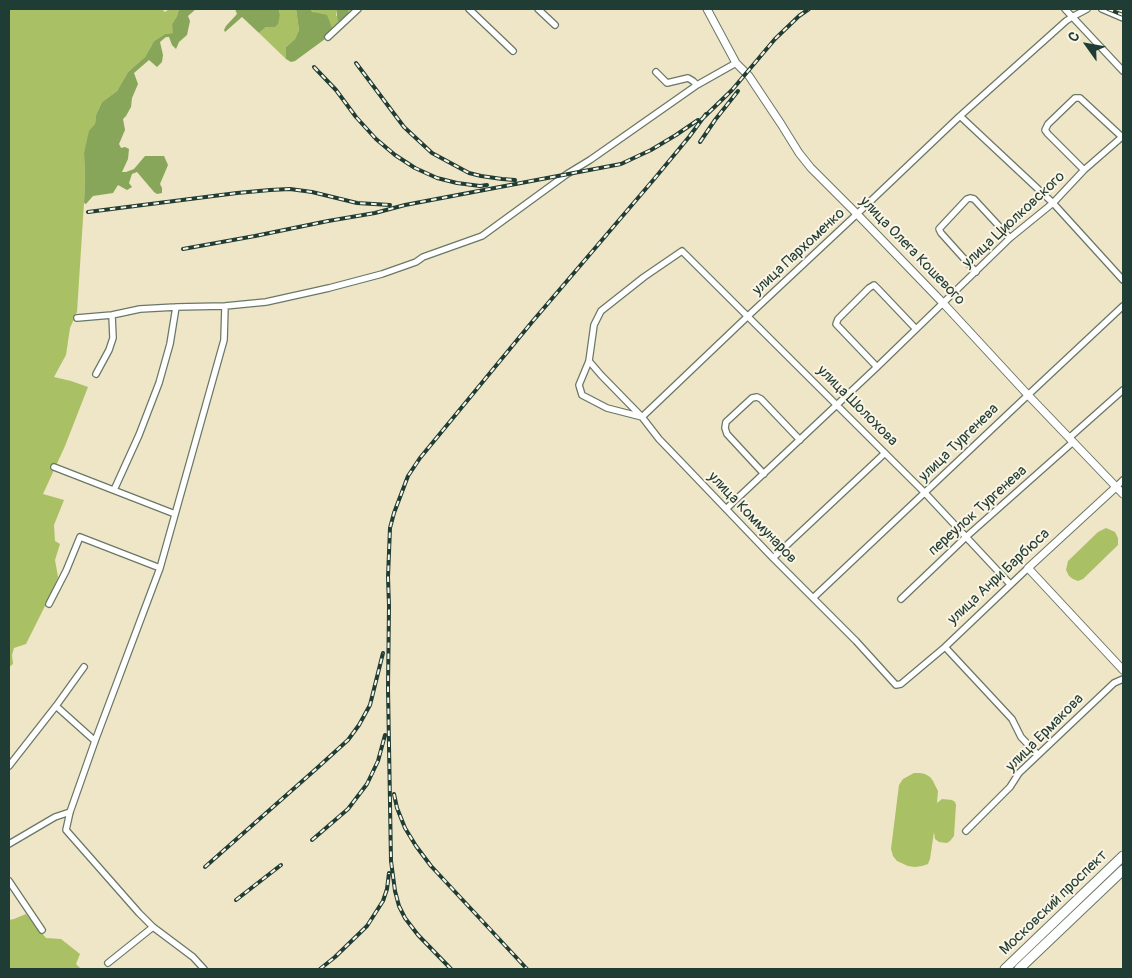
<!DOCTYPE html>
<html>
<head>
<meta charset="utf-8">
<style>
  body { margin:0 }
  #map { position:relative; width:1132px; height:978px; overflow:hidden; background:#efe5c7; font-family:Pangolin,sans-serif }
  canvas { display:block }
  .frame { position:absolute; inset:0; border:10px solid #1f3d34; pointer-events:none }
  .north { position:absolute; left:1062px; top:20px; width:50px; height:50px; -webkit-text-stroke:4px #fcf5e5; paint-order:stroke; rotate:302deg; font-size:14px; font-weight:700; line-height:20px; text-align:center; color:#1f3d34 }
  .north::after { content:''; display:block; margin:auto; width:18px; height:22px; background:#1f3d34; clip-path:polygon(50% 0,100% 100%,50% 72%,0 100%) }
</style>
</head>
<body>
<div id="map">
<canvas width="1132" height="978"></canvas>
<div class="frame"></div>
<div class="north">С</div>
</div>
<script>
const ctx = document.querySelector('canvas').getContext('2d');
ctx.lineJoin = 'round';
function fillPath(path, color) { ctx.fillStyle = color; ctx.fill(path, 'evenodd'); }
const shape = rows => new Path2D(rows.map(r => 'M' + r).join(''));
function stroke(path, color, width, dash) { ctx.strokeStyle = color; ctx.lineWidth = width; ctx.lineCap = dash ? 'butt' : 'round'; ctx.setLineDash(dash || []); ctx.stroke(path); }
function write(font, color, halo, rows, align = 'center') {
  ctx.font = font + ' Pangolin,sans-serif'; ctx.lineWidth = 4; ctx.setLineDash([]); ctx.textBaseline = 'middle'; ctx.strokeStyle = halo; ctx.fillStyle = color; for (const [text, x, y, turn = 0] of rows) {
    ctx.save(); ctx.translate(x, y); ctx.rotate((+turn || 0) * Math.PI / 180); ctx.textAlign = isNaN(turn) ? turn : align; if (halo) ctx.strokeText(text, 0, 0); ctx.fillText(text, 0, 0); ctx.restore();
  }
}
fillPath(shape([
  [9,9,162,9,165,12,169,9,179,9,177,16,172,24,174,33,165,34,154,41,145,57,128,72,117,91,102,102,96,115,95,124,84,153,85,177,84,203,77,312,70,328,66,355,54,377,71,381,88,387,65,446,43,494,64,500,54,525,55,541,60,544,55,560,58,577,53,590,26,644,14,648,12,655,13,664,9,667],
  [279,9,296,9,299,30,295,39,286,47,286,59,259,33,266,27,275,27,280,15],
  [310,9,336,9,336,16,348,9,361,9,338,29,325,39,332,28],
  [1106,528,1115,532,1118,538,1118,545,1083,579,1078,581,1073,579,1069,576,1066,570,1068,561,1098,532],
  [914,773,920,773,925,774,930,777,933,781,938,791,937,803,942,799,952,800,955,802,956,805,954,836,950,841,947,843,939,842,935,839,934,832,930,859,928,864,922,866,915,867,908,866,897,861,893,856,891,849,899,785,903,779],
  [26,914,46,938,61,939,80,954,76,964,81,969,9,969,9,920,14,919]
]), '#aac065');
fillPath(shape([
  [179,9,196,9,188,16,190,21,187,35,179,42,176,49,172,45,169,37,166,37,160,42,163,55,162,62,157,67,149,60,134,73,138,84,132,98,131,107,126,116,123,119,125,130,119,144,121,148,125,147,129,149,128,159,122,172,126,172,134,169,145,156,164,156,168,165,160,184,162,188,162,193,157,194,154,192,137,172,132,174,129,183,132,187,127,190,118,185,113,193,93,196,86,204,84,203,85,177,84,153,89,131,95,124,96,115,102,102,117,91,128,72,145,57,154,41,165,34,173,33,172,24,177,16],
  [235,9,279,9,280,15,278,24,275,27,266,27,259,33,242,17,225,32,224,30,226,26,237,14],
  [296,9,310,9,313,12,327,15,332,28,325,39,295,61,291,62,286,59,286,47,295,39,299,30],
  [336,9,348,9,348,10,349,15,342,20,338,21]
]), '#87a65a');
const minor = shape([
  [469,9,513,51],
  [538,9,555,25],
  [1065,9,1123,71],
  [1102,9,1123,18],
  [328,37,358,9],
  [656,72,667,83,688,78,693,81,697,85],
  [960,116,1053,203,1123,280],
  [1084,170,1048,134,1045,130,1048,124,1075,98,1080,98,1122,137],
  [976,272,941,233,939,229,967,199,970,198,974,199,1010,238],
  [77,318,112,315,140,309,176,307,225,306,266,302,329,288,382,274,416,262,423,257,482,236,567,174,590,160,697,85,736,63],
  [589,361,601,375,642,417,748,316,857,214,960,116,1066,21,1072,17,1087,9],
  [877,367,836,324,838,319,869,288,874,285,878,289,916,329],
  [96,374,109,350,113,338,112,315],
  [1069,438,1123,390],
  [54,467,175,514],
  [764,474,727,434,725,428,726,422,752,398,757,397,761,399,800,440],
  [1116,487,1123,480],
  [114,490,139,435,159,383,170,344,176,307],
  [726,509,877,367,1010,238,1053,203,1084,170,1123,136],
  [773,558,885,453],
  [1010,584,925,493,682,251,644,277,601,311,594,325,589,361,579,385,582,395,607,408,642,417,659,439,685,466,773,558,856,641,896,685,901,684,945,647,1028,568],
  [813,598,1028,395,1123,306],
  [901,599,966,537,1073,442],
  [49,604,66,571,80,537,160,568],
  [945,647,1012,719,1021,737,1038,755],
  [56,706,95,741],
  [9,766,56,706,84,667],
  [966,831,1010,787,1019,773,1114,683,1123,679],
  [9,844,55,817,70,812],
  [9,881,42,930],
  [108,963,153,927],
  [204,969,193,957,153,927,139,913,66,830,70,812,95,741,160,568,224,340,225,306]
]);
const tertiary = shape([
  [707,9,736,63,749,76,781,124,799,153,811,168,857,214,943,303,1028,395,1123,494],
  [1116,487,1028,568,1123,670]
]);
const primary = shape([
  [1005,969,1123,856],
  [1019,969,1123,870]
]);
stroke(minor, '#687867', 8);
stroke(tertiary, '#687867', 9);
stroke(primary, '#687867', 11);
stroke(minor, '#fff', 5.5);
stroke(tertiary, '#fff', 7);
stroke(primary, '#fff', 9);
const rail = shape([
  [1108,9,1123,15],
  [356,63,404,127,432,153,469,173,481,176,502,179,515,180],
  [314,67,336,90,356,117,376,139,395,155,415,168,437,178,457,183,480,186,487,185],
  [701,120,732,90,775,39,799,16,809,9],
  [700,142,715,120,738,91],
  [88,212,237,193,270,190,290,189,312,192,357,203,390,205],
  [183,249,255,236,328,221,375,213,405,205,621,164,651,150,676,135,698,120],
  [394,794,397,808,405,828,416,846,431,866,527,969],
  [312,840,348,809,367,784,378,761,385,735],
  [205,867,316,769,348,740,359,725,370,705,383,653],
  [236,900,281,865],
  [320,969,335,957,367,926,383,901,387,889,389,873],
  [451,969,418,935,405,918,399,906,395,891,391,861,388,688,389,606,388,577,390,528,394,513,408,476,420,458,532,322,655,178,689,137,706,114]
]);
stroke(rail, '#1f3d34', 4);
stroke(rail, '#fcf5e5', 2, [5.5]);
write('15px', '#1f3d34', '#fcf5e5', [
  ["улица Циолковского",1014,220,-43],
  ["улица Олега Кошевого",912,251,46],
  ["улица Пархоменко",799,252,-43],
  ["улица Шолохова",857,406,45],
  ["улица Тургенева",959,443,-44],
  ["переулок Тургенева",978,511,-42],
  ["улица Коммунаров",752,518,46],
  ["улица Анри Барбюса",999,577,-43],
  ["улица Ермакова",1045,733,-45],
  ["Московский проспект",1054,903,-44]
]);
</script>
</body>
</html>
